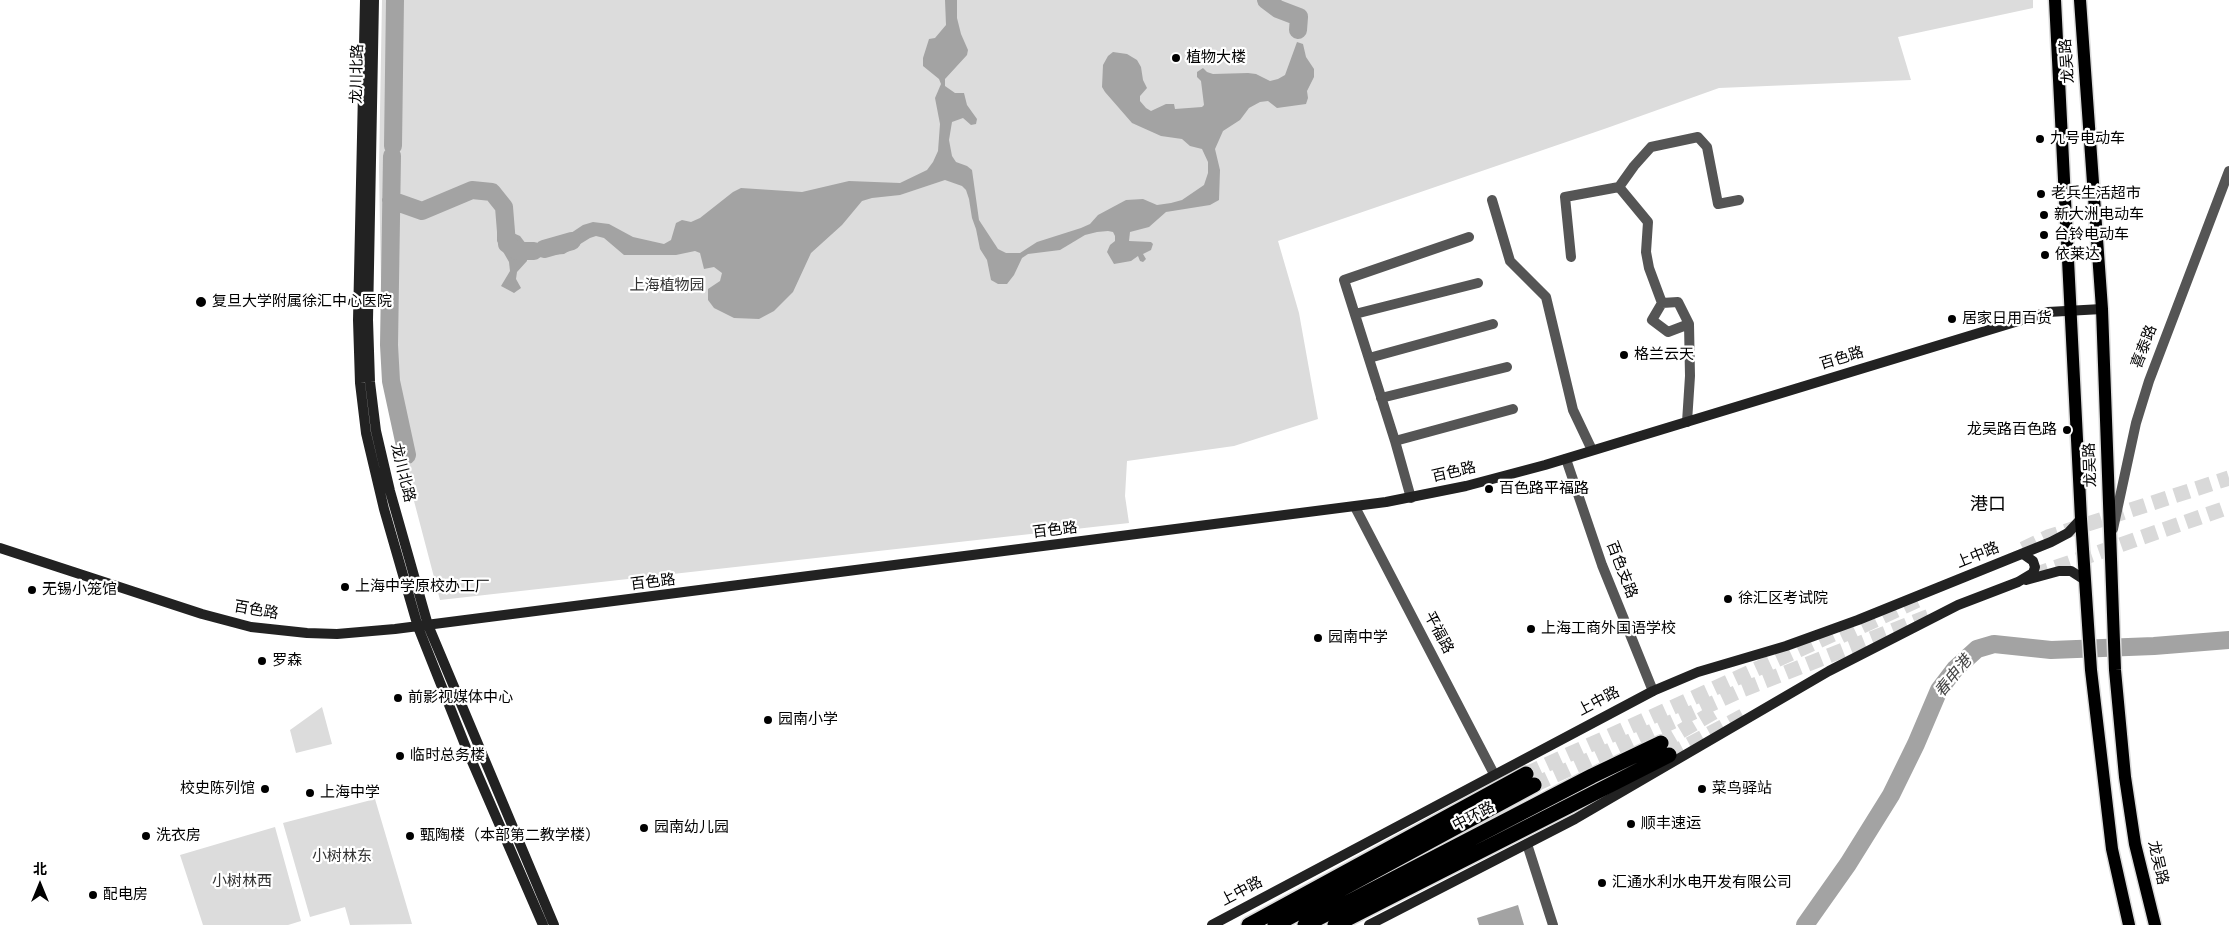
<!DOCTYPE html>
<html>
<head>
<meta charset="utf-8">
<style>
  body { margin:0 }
  #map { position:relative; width:2229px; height:925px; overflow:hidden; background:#fff; font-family:"Nunito Sans","Noto Sans SC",sans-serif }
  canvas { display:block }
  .north { position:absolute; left:15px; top:860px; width:50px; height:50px; -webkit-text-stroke:4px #fff; paint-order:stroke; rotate:0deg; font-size:14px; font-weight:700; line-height:20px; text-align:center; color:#000 }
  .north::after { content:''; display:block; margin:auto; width:18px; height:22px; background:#000; clip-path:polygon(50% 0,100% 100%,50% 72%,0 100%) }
</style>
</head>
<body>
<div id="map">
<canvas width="2229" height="925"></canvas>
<div class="north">北</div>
</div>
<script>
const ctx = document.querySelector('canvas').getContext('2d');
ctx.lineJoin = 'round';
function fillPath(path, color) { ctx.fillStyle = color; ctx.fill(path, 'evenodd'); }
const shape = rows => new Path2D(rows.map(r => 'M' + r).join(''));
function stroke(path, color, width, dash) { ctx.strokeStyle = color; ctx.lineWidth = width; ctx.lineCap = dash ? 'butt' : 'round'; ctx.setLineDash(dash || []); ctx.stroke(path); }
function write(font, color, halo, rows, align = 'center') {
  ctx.font = font + ' "Nunito Sans","Noto Sans SC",sans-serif'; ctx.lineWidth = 4.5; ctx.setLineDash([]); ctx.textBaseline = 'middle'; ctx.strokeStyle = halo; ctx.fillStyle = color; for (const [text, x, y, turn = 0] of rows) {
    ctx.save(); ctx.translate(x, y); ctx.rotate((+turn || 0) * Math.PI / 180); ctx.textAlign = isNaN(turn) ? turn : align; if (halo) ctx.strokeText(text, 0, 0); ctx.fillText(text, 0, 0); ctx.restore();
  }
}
fillPath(shape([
  [382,0,2033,0,2033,8,1898,37,1911,80,1719,88,1607,128,1278,241,1299,313,1318,419,1234,446,1127,461,1125,496,1129,523,440,600,393,421,382,348,379,168],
  [322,707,332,744,296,753,290,730],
  [375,799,412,924,350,925,345,907,310,917,283,823],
  [275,827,301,921,288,925,203,925,180,855]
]), '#dcdcdc');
fillPath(shape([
  [945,0,957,0,957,18,961,34,968,50,967,55,945,79,945,86,955,93,964,93,967,105,977,119,976,124,971,125,963,118,952,122,949,140,952,156,956,162,967,166,972,170,979,220,998,249,1006,253,1020,253,1037,242,1081,228,1090,224,1098,215,1126,200,1143,199,1157,205,1171,203,1182,200,1204,185,1208,173,1208,162,1202,149,1190,146,1182,139,1161,136,1132,123,1105,92,1102,87,1103,65,1108,56,1113,52,1127,54,1137,60,1141,67,1143,80,1147,88,1140,96,1140,101,1146,108,1151,111,1166,104,1174,104,1175,109,1202,107,1204,105,1201,81,1197,77,1197,72,1203,68,1207,72,1213,74,1248,73,1256,74,1270,81,1278,79,1285,75,1297,42,1303,44,1306,57,1314,69,1314,77,1307,91,1308,98,1306,104,1277,108,1268,101,1260,102,1249,108,1240,120,1223,131,1215,149,1220,170,1219,200,1210,205,1166,212,1149,227,1130,232,1129,241,1151,242,1153,244,1151,250,1143,254,1146,259,1143,262,1140,261,1138,256,1131,261,1114,264,1107,252,1110,245,1115,241,1115,236,1113,232,1108,231,1097,232,1085,235,1060,250,1028,254,1022,258,1014,275,1007,284,998,284,991,280,987,260,980,249,976,229,972,218,969,199,966,190,962,186,945,180,900,195,872,198,862,201,842,225,811,253,793,292,774,311,759,319,734,318,714,308,708,300,708,289,720,281,722,273,714,267,704,269,700,253,695,251,676,255,624,255,604,238,596,236,590,238,564,254,551,255,548,244,559,241,583,225,593,222,609,224,633,237,664,244,671,240,676,223,682,220,691,222,700,218,733,192,741,188,802,192,849,181,900,183,927,170,933,162,938,151,940,124,935,98,941,84,939,79,923,66,923,58,929,39,935,38,946,25],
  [504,229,520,236,526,244,527,261,517,272,516,279,521,288,514,293,501,286,510,271,509,262,497,241,497,232],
  [1518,905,1524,925,1479,925,1477,918]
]), '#a3a3a3');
stroke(shape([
  [1266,0,1278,9,1299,17,1298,30],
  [393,146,395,0],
  [392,156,389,345,391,381,407,455],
  [391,200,422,211,472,190,492,192,504,207,507,244,517,251,534,251],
  [544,249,572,241],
  [1805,925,1848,864,1891,795,1916,744,1939,690,1955,669,1977,649,1994,644,2051,650,2154,646,2229,640]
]), '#a3a3a3', 18);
stroke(shape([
  [2023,549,2048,537,2229,478],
  [2034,575,2229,507],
  [1841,636,1920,599],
  [1661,743,1714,712],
  [1669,755,1743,716],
  [1526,774,1849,627],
  [1534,785,1742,690,1932,615]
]), '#d9d9d9', 15, [15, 8]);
const primary = shape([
  [2055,0,2081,519,2091,670,2112,849,2129,925],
  [2080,0,2102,309,2115,670,2125,777,2135,844,2155,925]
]);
const highway = shape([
  [1249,925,1526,774],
  [1275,925,1534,785],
  [1305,925,1592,776,1661,743],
  [1335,925,1669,755]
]);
stroke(primary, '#dbdbdb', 15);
stroke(highway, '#dbdbdb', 18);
stroke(shape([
  [1492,200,1510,261,1546,297,1573,410,1592,450],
  [1469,237,1344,280,1395,441,1513,409],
  [1571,257,1565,197,1619,187],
  [1662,303,1649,268,1646,252,1648,222,1619,187,1634,166,1651,147,1698,137,1707,147,1718,204,1739,200],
  [1355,314,1478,283],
  [1369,358,1493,324],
  [1381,398,1507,367],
  [1687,422,1690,376,1689,324,1678,302,1662,303,1652,320,1668,332,1689,324],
  [1395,441,1411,498],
  [1566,459,1602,565,1653,691],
  [1355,507,1494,774],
  [2113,529,2136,423,2149,381,2229,171],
  [1527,844,1553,925]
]), '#555', 10);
stroke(shape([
  [365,0,358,320,360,383,366,433,384,509,418,627,467,750,543,925],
  [374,0,368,320,370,382,376,431,390,491,428,625,554,925],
  [0,548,202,614,251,627,307,633,337,634,395,629,1386,502,1466,486,1545,465,2048,312,2102,309],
  [2026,580,2059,571,2071,571,2085,580],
  [1212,925,1653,691,1698,672,1786,646,1858,620,2051,542,2068,533,2081,519],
  [1369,925,1575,819,1829,671,1958,605,2018,582,2033,573,2035,567,2033,561,2023,554]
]), '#222', 10);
stroke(primary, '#000', 12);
stroke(highway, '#000', 15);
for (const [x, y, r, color] of [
  [1176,58,5,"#000"],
  [2040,139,5,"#000"],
  [2041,194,5,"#000"],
  [2044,215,5,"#000"],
  [2044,235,5,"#000"],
  [2045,255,5,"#000"],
  [201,302,6,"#000"],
  [1952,319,5,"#000"],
  [1624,355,5,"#000"],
  [2067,430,5,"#000"],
  [1489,489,5,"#000"],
  [345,587,5,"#000"],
  [32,590,5,"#000"],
  [1728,599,5,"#000"],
  [1531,629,5,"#000"],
  [1318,638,5,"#000"],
  [262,661,5,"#000"],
  [398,698,5,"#000"],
  [768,720,5,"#000"],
  [400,756,5,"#000"],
  [265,789,5,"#000"],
  [1702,789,5,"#000"],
  [310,793,5,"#000"],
  [1631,824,5,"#000"],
  [644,828,5,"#000"],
  [146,836,5,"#000"],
  [410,836,5,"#000"],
  [1602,883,5,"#000"],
  [93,895,5,"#000"]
]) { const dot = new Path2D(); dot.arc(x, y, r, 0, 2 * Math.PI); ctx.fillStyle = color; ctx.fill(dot); stroke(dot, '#fff', 2); }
write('15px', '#000', '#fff', [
  ["植物大楼",1186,58],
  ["九号电动车",2050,139],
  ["老兵生活超市",2051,194],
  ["新大洲电动车",2054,215],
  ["台铃电动车",2054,235],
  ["依莱达",2055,255],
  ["复旦大学附属徐汇中心医院",212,302],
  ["居家日用百货",1962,319],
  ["格兰云天",1634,355],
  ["龙吴路百色路",2057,430,"right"],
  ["百色路平福路",1499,489],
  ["上海中学原校办工厂",355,587],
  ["无锡小笼馆",42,590],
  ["徐汇区考试院",1738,599],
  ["上海工商外国语学校",1541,629],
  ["园南中学",1328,638],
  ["罗森",272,661],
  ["前影视媒体中心",408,698],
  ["园南小学",778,720],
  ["临时总务楼",410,756],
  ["校史陈列馆",255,789,"right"],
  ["菜鸟驿站",1712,789],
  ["上海中学",320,793],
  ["顺丰速运",1641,824],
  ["园南幼儿园",654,828],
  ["洗衣房",156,836],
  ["甄陶楼（本部第二教学楼）",420,836],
  ["汇通水利水电开发有限公司",1612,883],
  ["配电房",103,895]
], 'left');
write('15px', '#000', '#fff', [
  ["龙吴路",2068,61,-94],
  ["龙川北路",358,74,-89],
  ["喜泰路",2145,347,-69],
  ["百色路",1842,359,-17],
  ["龙吴路",2091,465,-92],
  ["龙川北路",402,473,76],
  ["百色路",1454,473,-13],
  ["百色路",1055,531,-7],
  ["上中路",1978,556,-22],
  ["百色支路",1621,570,69],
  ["百色路",653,583,-7],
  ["百色路",256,611,10],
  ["平福路",1438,633,62],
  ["上中路",1599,702,-28],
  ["中环路",1474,817,-27],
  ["龙吴路",2157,863,77],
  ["上中路",1242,892,-28]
]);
write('15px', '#333', '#fff', [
  ["上海植物园",667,286],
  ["小树林东",342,857],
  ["小树林西",242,882]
]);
write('italic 16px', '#444', '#fff', [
  ["春申港",1954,677,-51]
]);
write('18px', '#000', '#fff', [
  ["港口",1988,506]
]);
</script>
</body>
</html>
